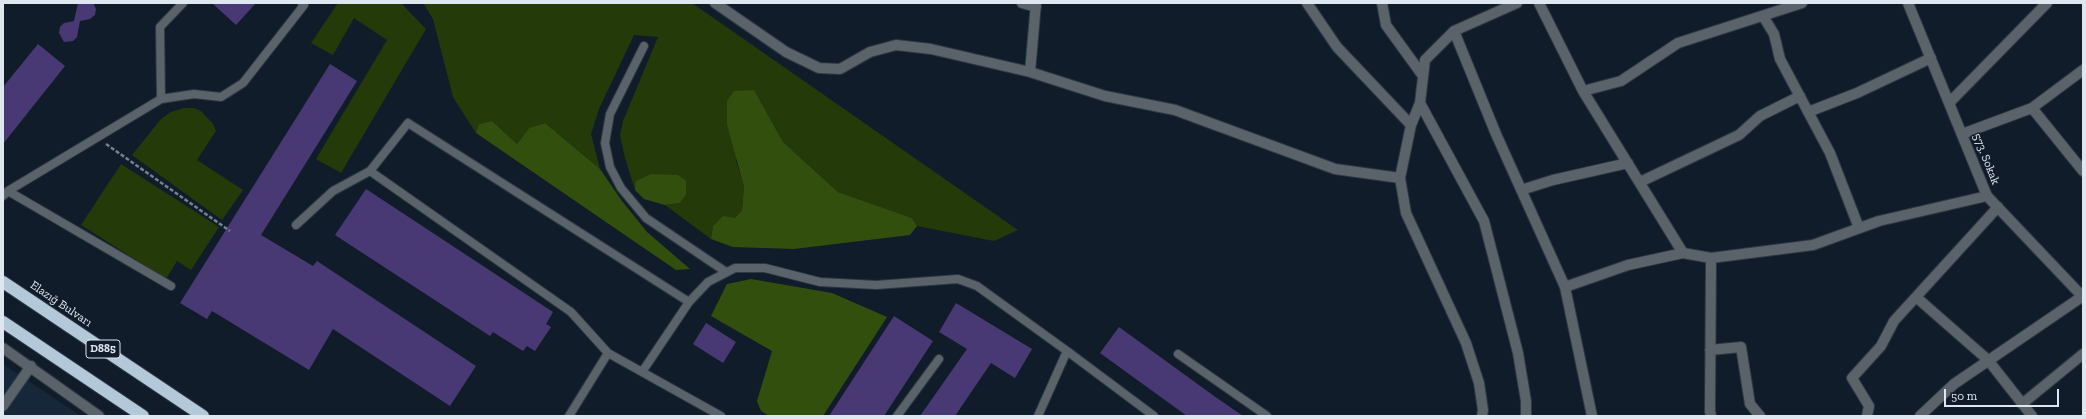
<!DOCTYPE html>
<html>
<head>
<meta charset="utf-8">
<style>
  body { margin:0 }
  #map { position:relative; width:2086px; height:419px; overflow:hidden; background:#111c2a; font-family:"Zilla Slab",serif }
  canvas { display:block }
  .frame { position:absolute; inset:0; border:4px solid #dee6f0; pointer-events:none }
  .scale { position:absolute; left:1944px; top:389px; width:115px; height:18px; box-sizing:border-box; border:2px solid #dee6f0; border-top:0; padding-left:5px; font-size:12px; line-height:14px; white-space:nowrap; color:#dee6f0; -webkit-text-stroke:3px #111c2a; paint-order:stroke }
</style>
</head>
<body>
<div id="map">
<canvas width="2086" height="419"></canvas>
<div class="frame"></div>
<div class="scale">50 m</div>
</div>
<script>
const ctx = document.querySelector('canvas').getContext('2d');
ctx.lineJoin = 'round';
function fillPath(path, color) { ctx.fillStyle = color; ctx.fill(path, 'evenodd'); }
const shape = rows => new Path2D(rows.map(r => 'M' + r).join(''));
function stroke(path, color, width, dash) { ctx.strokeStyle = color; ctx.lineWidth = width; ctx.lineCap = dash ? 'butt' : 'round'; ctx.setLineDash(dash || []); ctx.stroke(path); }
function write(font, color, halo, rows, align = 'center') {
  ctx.font = font + ' "Zilla Slab",serif'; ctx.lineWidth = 3; ctx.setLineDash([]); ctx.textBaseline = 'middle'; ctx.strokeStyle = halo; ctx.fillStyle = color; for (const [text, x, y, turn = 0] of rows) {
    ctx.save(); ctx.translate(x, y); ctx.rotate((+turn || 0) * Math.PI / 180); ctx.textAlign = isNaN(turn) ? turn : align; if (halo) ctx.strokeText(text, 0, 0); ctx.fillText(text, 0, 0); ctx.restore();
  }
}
fillPath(shape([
  [3,364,81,416,3,416]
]), '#17273a');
fillPath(shape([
  [338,3,401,3,426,29,341,173,316,159,387,40,354,18,333,55,311,43],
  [423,3,692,3,1018,230,994,241,917,226,912,218,838,192,783,142,754,91,736,160,744,187,742,210,735,218,713,226,711,239,665,205,680,203,637,181,635,190,625,158,620,135,623,121,658,37,634,35,599,109,591,134,600,169,545,123,529,128,517,144,492,121,479,124,476,133,453,97,433,19],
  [184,108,194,108,201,111,213,124,216,131,197,160,243,190,222,220,132,155,161,119,171,112],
  [121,164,219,227,191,270,177,261,166,279,81,225]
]), '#253a09');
fillPath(shape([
  [754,90,783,142,838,192,912,218,917,226,910,235,794,249,733,247,711,239,713,226,723,216,735,218,742,210,744,187,727,124,727,101,734,91],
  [492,121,517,144,529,128,545,123,600,169,622,201,647,232,690,269,676,270,476,133,479,124],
  [651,174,678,175,686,181,686,194,680,203,665,205,644,199,635,190,636,181],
  [751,279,832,293,887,317,823,416,769,416,761,411,757,401,772,351,711,316,727,284]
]), '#334f0d');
fillPath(shape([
  [78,3,93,3,96,9,95,15,90,19,80,21,77,37,73,41,64,42,59,33,60,27,64,23,74,21],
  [212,3,256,3,236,25],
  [38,44,65,66,3,144,3,87],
  [330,64,357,81,261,235,313,266,317,261,476,366,450,406,333,329,309,370,212,311,207,319,180,303],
  [366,189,553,312,546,324,551,327,535,351,527,346,523,351,493,332,490,336,335,235],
  [956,303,1032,349,1015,378,991,363,955,416,920,416,967,349,939,332],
  [894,316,933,341,884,416,829,416],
  [706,323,736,342,723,363,693,344],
  [1119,327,1214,396,1243,416,1187,416,1100,353]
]), '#483974');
const lane = shape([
  [644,46,610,114,605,143,610,167,621,188,646,218,726,272],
  [161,99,160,27,183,3],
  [370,171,571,312,608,353,721,416],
  [8,191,171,286],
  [3,196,8,191,161,99,194,94,221,97,243,83,304,5,302,3],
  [296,225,333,191,370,171,408,123,689,302],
  [1067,351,1154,416],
  [1178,354,1267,416],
  [642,372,689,302,708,282,735,268,765,268,820,282,876,285,958,279,977,286,1067,351,1038,416],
  [569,416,608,353],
  [897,416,939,359]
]);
const street = shape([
  [715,3,786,52,819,68,840,69,870,52,896,45,931,49,1030,72,1105,96,1175,110,1335,169,1400,178],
  [1022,3,1036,7],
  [1307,3,1337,47,1411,125],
  [1382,3,1386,25,1423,76],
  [1539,3,1583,91,1683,253],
  [1908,3,1987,196,2083,297],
  [1763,16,1774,34,1780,59,1830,153,1859,228],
  [1454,31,1496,134,1565,287,1592,416],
  [1030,72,1036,3],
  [1583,91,1621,81,1678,43,1802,3],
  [1420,103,1484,221,1518,353,1526,401,1526,416],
  [1949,103,2047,3],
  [2032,108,2083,171],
  [1808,112,1857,93,1931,58],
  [1962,134,2032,108,2083,70],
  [1640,182,1739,135,1760,116,1800,96],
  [1521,190,1553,180,1628,163],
  [1711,258,1710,411,1711,416],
  [1565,287,1628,265,1683,253,1711,258,1813,245,1879,221,1987,196],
  [1916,297,1988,360,2032,416],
  [3,348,99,416],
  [1710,350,1741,347,1750,404,1760,416],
  [2022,404,2083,354],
  [3,406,31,366],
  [1482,416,1483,410,1479,383,1466,343,1406,213,1400,178,1411,125,1420,103,1425,60,1454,31,1517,3],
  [1867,416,1869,406,1852,378,1881,346,1894,321,1998,207],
  [1920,416,1954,384,2083,296]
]);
const highway = shape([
  [3,282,203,416],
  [3,322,143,416]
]);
stroke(lane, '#2e3846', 10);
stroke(street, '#2e3846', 12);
stroke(highway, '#2e3846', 14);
stroke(shape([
  [106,144,230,231]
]), '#78828e', 2.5, [4, 2]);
stroke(lane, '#5a6369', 8);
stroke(street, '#5a6369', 10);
stroke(highway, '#b3c8d8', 12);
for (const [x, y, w] of [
  [103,349,34]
]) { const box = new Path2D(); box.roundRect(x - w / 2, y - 9, w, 18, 3); ctx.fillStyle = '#111c2a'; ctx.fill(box); stroke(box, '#dee6f0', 1); }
write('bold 11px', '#dee6f0', null, [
  ["D885",103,349]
]);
write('12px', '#dee6f0', '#111c2a', [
  ["573. Sokak",1986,159,68],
  ["Elazığ Bulvarı",61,304,34]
]);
</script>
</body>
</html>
